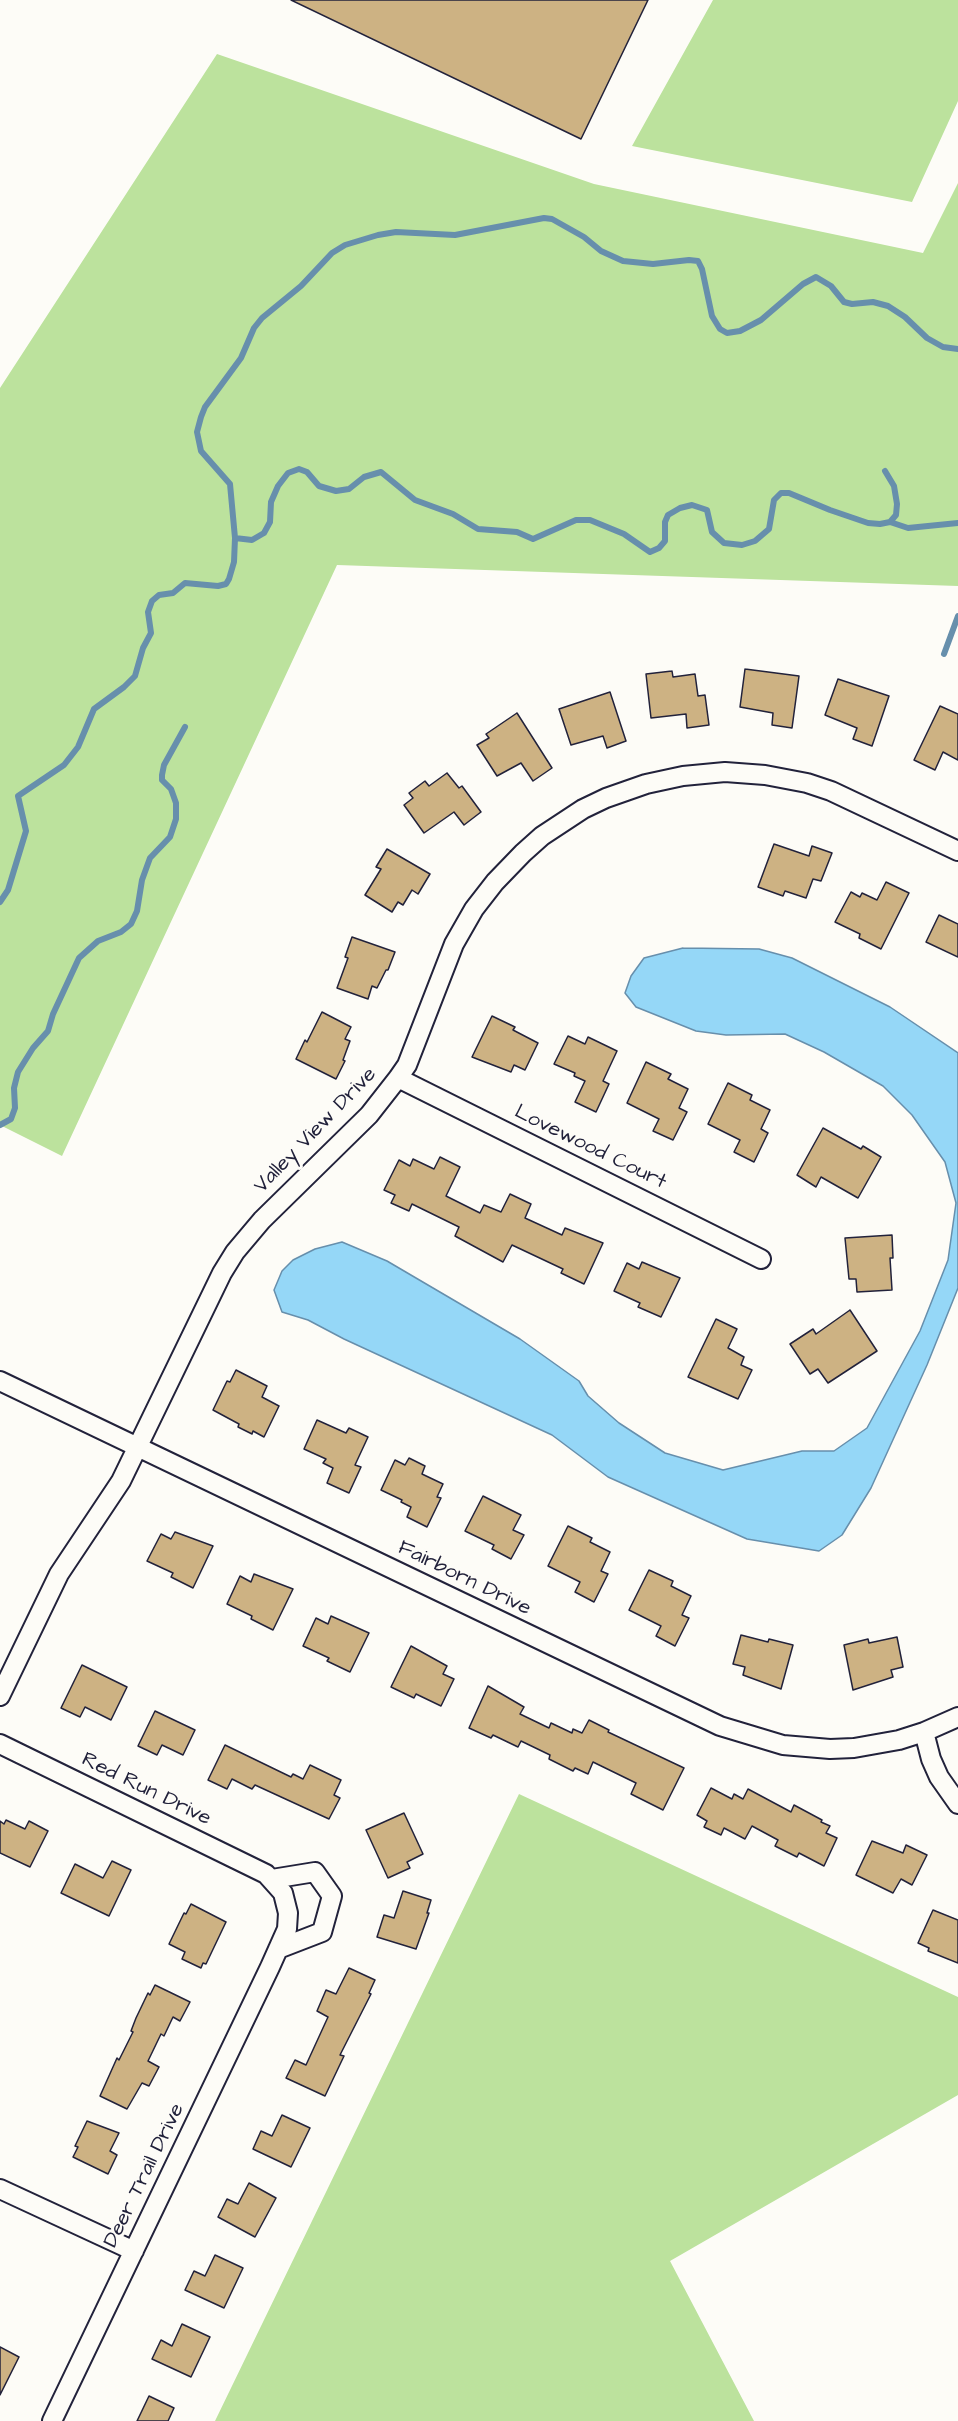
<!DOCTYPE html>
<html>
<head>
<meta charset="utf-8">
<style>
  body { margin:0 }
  canvas { display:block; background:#fdfcf7 }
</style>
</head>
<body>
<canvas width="958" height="2421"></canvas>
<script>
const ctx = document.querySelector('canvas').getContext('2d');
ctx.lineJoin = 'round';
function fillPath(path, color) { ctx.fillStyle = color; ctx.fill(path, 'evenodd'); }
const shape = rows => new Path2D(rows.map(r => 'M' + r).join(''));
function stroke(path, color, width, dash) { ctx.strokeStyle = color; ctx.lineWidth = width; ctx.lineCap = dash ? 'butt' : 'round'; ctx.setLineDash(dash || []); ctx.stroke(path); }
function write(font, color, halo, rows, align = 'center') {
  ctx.font = font + ' "Architects Daughter",sans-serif'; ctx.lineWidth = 6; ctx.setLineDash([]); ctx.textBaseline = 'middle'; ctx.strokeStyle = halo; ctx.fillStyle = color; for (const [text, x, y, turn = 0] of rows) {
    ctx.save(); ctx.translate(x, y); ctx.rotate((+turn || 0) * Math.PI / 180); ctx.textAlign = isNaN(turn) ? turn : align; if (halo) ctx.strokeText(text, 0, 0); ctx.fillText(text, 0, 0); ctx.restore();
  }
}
fillPath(shape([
  [713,0,958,0,958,101,912,202,632,146],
  [217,54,594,184,923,253,958,183,958,586,337,565,62,1156,0,1125,0,388],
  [519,1794,958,1997,958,2095,670,2261,754,2421,215,2421]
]), '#bce29d');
const water = shape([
  [683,948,759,949,792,958,890,1007,958,1053,958,1288,927,1365,871,1488,842,1535,819,1551,747,1539,608,1477,552,1435,344,1339,308,1320,282,1312,274,1290,282,1271,293,1260,315,1249,342,1242,387,1261,520,1339,579,1381,588,1396,619,1423,665,1453,723,1470,802,1451,834,1451,867,1428,920,1331,948,1260,956,1203,945,1162,912,1115,883,1086,824,1052,785,1034,726,1035,696,1031,636,1007,625,993,631,976,644,958,683,948]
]);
fillPath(water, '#95d7f7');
stroke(water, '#678fac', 1.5);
stroke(shape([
  [890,522,908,528,958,523],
  [235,538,252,540,264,533,270,522,271,502,278,486,288,473,299,469,307,472,319,486,336,491,349,489,364,477,381,472,415,500,453,514,478,529,517,532,533,539,576,520,590,520,624,534,650,552,659,548,665,541,665,522,668,515,680,508,692,505,707,510,712,532,724,543,742,545,755,541,769,529,774,500,781,493,789,493,830,510,868,523,880,524,890,522,896,515,897,504,894,486,885,471],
  [944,654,958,616],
  [0,902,8,890,26,831,18,796,64,765,78,747,94,709,124,687,135,676,143,648,151,633,148,612,152,601,159,595,173,593,185,583,218,586,226,584,229,579,234,562,235,538,230,484,201,451,197,432,201,417,205,407,241,358,254,328,262,318,301,286,332,253,345,245,378,235,396,232,455,235,544,218,552,219,584,237,601,251,623,261,653,264,689,260,698,261,702,269,712,316,720,329,727,333,740,331,761,320,803,284,816,277,831,286,844,302,852,304,873,302,888,306,905,317,927,338,943,347,958,349],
  [0,1125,11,1119,15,1108,14,1088,18,1072,33,1048,48,1031,53,1014,79,958,98,941,121,932,131,924,137,911,142,880,150,858,170,837,176,819,176,803,171,789,162,780,162,775,164,765,185,727]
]), '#678fac', 6);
const building = shape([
  [291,0,648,0,581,139,291,0],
  [745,669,799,676,792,728,772,725,773,713,740,707,745,669],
  [672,671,673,677,695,674,698,696,705,695,709,725,687,728,686,714,651,718,646,674,672,671],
  [838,679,889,696,872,746,853,739,857,728,825,715,838,679],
  [610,692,626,741,607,748,603,736,571,745,559,709,610,692],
  [940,706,958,714,958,760,943,752,935,770,914,760,940,706],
  [517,713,552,768,533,781,521,763,497,776,477,745,489,738,486,734,517,713],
  [447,773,459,788,462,786,481,812,464,825,454,812,424,833,404,805,413,798,409,793,425,781,429,786,447,773],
  [774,844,809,856,812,846,832,853,821,881,813,879,806,898,785,891,783,896,758,887,774,844],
  [387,849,430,874,418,894,412,890,403,905,398,902,392,912,365,895,381,869,376,867,387,849],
  [886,882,909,893,881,949,859,938,860,934,835,922,851,892,860,897,862,893,877,900,886,882],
  [939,915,958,924,958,957,926,942,939,915],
  [352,937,395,952,388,970,386,970,377,988,372,986,368,999,337,988,348,958,345,957,352,937],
  [322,1012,351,1027,345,1039,350,1041,343,1060,345,1061,336,1079,296,1059,305,1040,307,1042,322,1012],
  [492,1016,515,1027,513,1030,538,1043,525,1070,514,1065,511,1072,472,1057,492,1016],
  [568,1036,585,1044,588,1037,617,1051,603,1081,609,1084,596,1112,575,1102,585,1081,574,1076,575,1073,554,1064,568,1036],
  [646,1062,671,1074,668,1079,688,1089,679,1108,687,1112,673,1140,653,1131,659,1119,627,1103,646,1062],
  [728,1083,752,1095,750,1100,770,1110,761,1129,768,1133,754,1162,734,1152,740,1140,708,1124,728,1083],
  [823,1128,861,1149,863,1146,881,1157,858,1198,821,1177,816,1187,797,1175,823,1128],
  [440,1157,460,1167,446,1196,480,1213,484,1205,501,1212,510,1194,531,1204,525,1218,562,1235,565,1228,603,1243,584,1284,561,1273,563,1269,512,1245,503,1262,455,1236,459,1227,412,1204,409,1211,391,1203,395,1195,384,1190,399,1160,410,1166,413,1159,434,1169,440,1157],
  [892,1235,893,1258,890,1258,892,1290,857,1292,856,1279,849,1279,845,1238,892,1235],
  [642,1262,680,1278,661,1317,638,1307,640,1303,614,1291,627,1263,639,1269,642,1262],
  [850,1310,877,1351,828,1383,818,1369,810,1374,790,1344,813,1329,816,1334,850,1310],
  [716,1319,737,1329,728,1348,744,1357,741,1365,752,1370,738,1399,688,1377,716,1319],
  [236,1370,267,1386,262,1397,279,1406,264,1437,253,1431,252,1434,238,1427,239,1424,213,1410,227,1381,230,1382,236,1370],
  [317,1420,346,1433,349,1428,368,1437,355,1465,361,1467,349,1493,327,1483,333,1468,323,1463,326,1459,304,1449,317,1420],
  [409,1458,425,1466,422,1474,443,1484,437,1497,441,1498,427,1527,407,1517,411,1507,401,1502,402,1500,381,1490,395,1460,405,1465,409,1458],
  [483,1496,521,1515,513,1530,524,1535,511,1559,492,1549,494,1545,465,1531,483,1496],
  [568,1526,592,1538,590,1542,610,1552,601,1571,608,1574,594,1602,575,1592,580,1582,548,1566,568,1526],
  [175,1532,213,1546,193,1588,171,1577,173,1573,147,1561,161,1534,171,1539,175,1532],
  [649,1570,673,1581,671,1586,691,1596,682,1615,689,1618,675,1646,656,1636,661,1626,629,1610,649,1570],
  [254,1574,293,1589,273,1630,251,1619,252,1616,227,1604,240,1576,251,1582,254,1574],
  [331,1616,369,1633,350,1672,327,1661,329,1658,303,1646,316,1618,328,1624,331,1616],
  [741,1635,768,1642,769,1639,793,1645,781,1689,743,1675,745,1667,733,1664,741,1635],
  [897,1637,903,1667,891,1670,893,1677,853,1690,844,1645,868,1639,869,1643,897,1637],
  [411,1646,447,1666,443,1674,454,1679,441,1706,416,1694,414,1698,391,1687,411,1646],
  [82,1665,127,1687,111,1720,85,1707,80,1717,61,1708,82,1665],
  [488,1686,524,1707,520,1714,549,1728,551,1723,572,1733,573,1729,582,1733,589,1720,609,1730,608,1732,684,1768,663,1810,631,1794,636,1783,593,1762,588,1774,575,1768,573,1771,549,1759,550,1755,521,1741,518,1747,493,1735,491,1738,469,1728,488,1686],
  [155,1711,195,1730,183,1755,162,1745,157,1755,138,1746,155,1711],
  [225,1745,291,1777,293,1774,303,1779,310,1765,341,1780,334,1795,340,1798,329,1819,255,1785,252,1789,232,1779,227,1789,208,1780,225,1745],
  [711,1788,732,1799,734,1794,743,1799,748,1789,791,1812,794,1805,822,1820,821,1822,830,1826,826,1833,837,1838,824,1866,799,1853,797,1857,775,1846,778,1840,752,1826,745,1839,724,1828,721,1835,704,1827,707,1821,697,1815,711,1788],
  [404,1813,423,1854,407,1862,410,1868,388,1878,366,1830,404,1813],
  [6,1820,25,1829,29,1821,48,1831,30,1867,0,1853,0,1821,4,1824,6,1820],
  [872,1841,903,1853,906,1845,927,1855,912,1885,901,1879,893,1893,856,1875,872,1841],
  [112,1861,131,1870,109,1916,61,1893,75,1864,103,1878,112,1861],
  [403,1891,431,1900,427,1913,429,1913,416,1949,377,1937,384,1915,394,1918,403,1891],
  [191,1904,226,1922,206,1964,203,1963,201,1968,182,1959,185,1952,169,1944,184,1913,186,1914,191,1904],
  [933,1910,958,1920,958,1963,928,1951,929,1948,918,1943,933,1910],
  [349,1968,375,1980,369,1993,371,1994,340,2055,344,2056,325,2096,286,2078,295,2060,306,2065,328,2017,317,2011,326,1990,336,1994,349,1968],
  [155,1985,190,2002,180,2021,173,2017,164,2036,161,2034,148,2061,159,2067,149,2086,142,2083,127,2109,100,2096,117,2058,119,2060,133,2032,131,2031,136,2018,148,1993,150,1995,155,1985],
  [282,2115,310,2128,291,2167,253,2149,261,2131,272,2136,282,2115],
  [87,2121,119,2133,110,2151,117,2155,108,2174,73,2157,78,2147,75,2146,87,2121],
  [249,2183,276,2198,255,2237,218,2217,227,2199,238,2204,249,2183],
  [215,2255,243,2268,224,2308,185,2290,194,2271,205,2276,215,2255],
  [182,2324,210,2337,191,2377,152,2359,161,2340,172,2346,182,2324],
  [0,2347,19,2357,0,2395,0,2347],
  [149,2396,174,2408,168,2421,137,2421,149,2396]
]);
fillPath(building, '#cdb283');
stroke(building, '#22223b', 1.5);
const minor = shape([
  [398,1078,761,1259],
  [0,1381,720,1726,783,1745,830,1749,854,1748,899,1740,924,1732,958,1717],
  [0,1696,59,1574,121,1481,222,1273,235,1252,262,1220,369,1115,398,1078,407,1065,454,944,474,909,495,882,523,853,542,836,583,809,606,798,646,784,683,776,725,772,765,775,807,783,831,791,958,851],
  [924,1732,931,1759,939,1777,958,1804],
  [0,1744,266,1874,283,1893,288,1913,287,1929,270,1967,52,2421],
  [272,1879,315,1872,332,1896,322,1932,278,1949],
  [0,2189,134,2251]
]);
stroke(minor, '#22223b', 22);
stroke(minor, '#fdfcf7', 18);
write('21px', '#22223b', '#fdfcf7', [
  ["Valley View Drive",316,1131,-46],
  ["Lovewood Court",590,1148,26],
  ["Fairborn Drive",464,1579,26],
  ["Red Run Drive",146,1790,26],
  ["Deer Trail Drive",145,2176,-64]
]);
</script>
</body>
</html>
